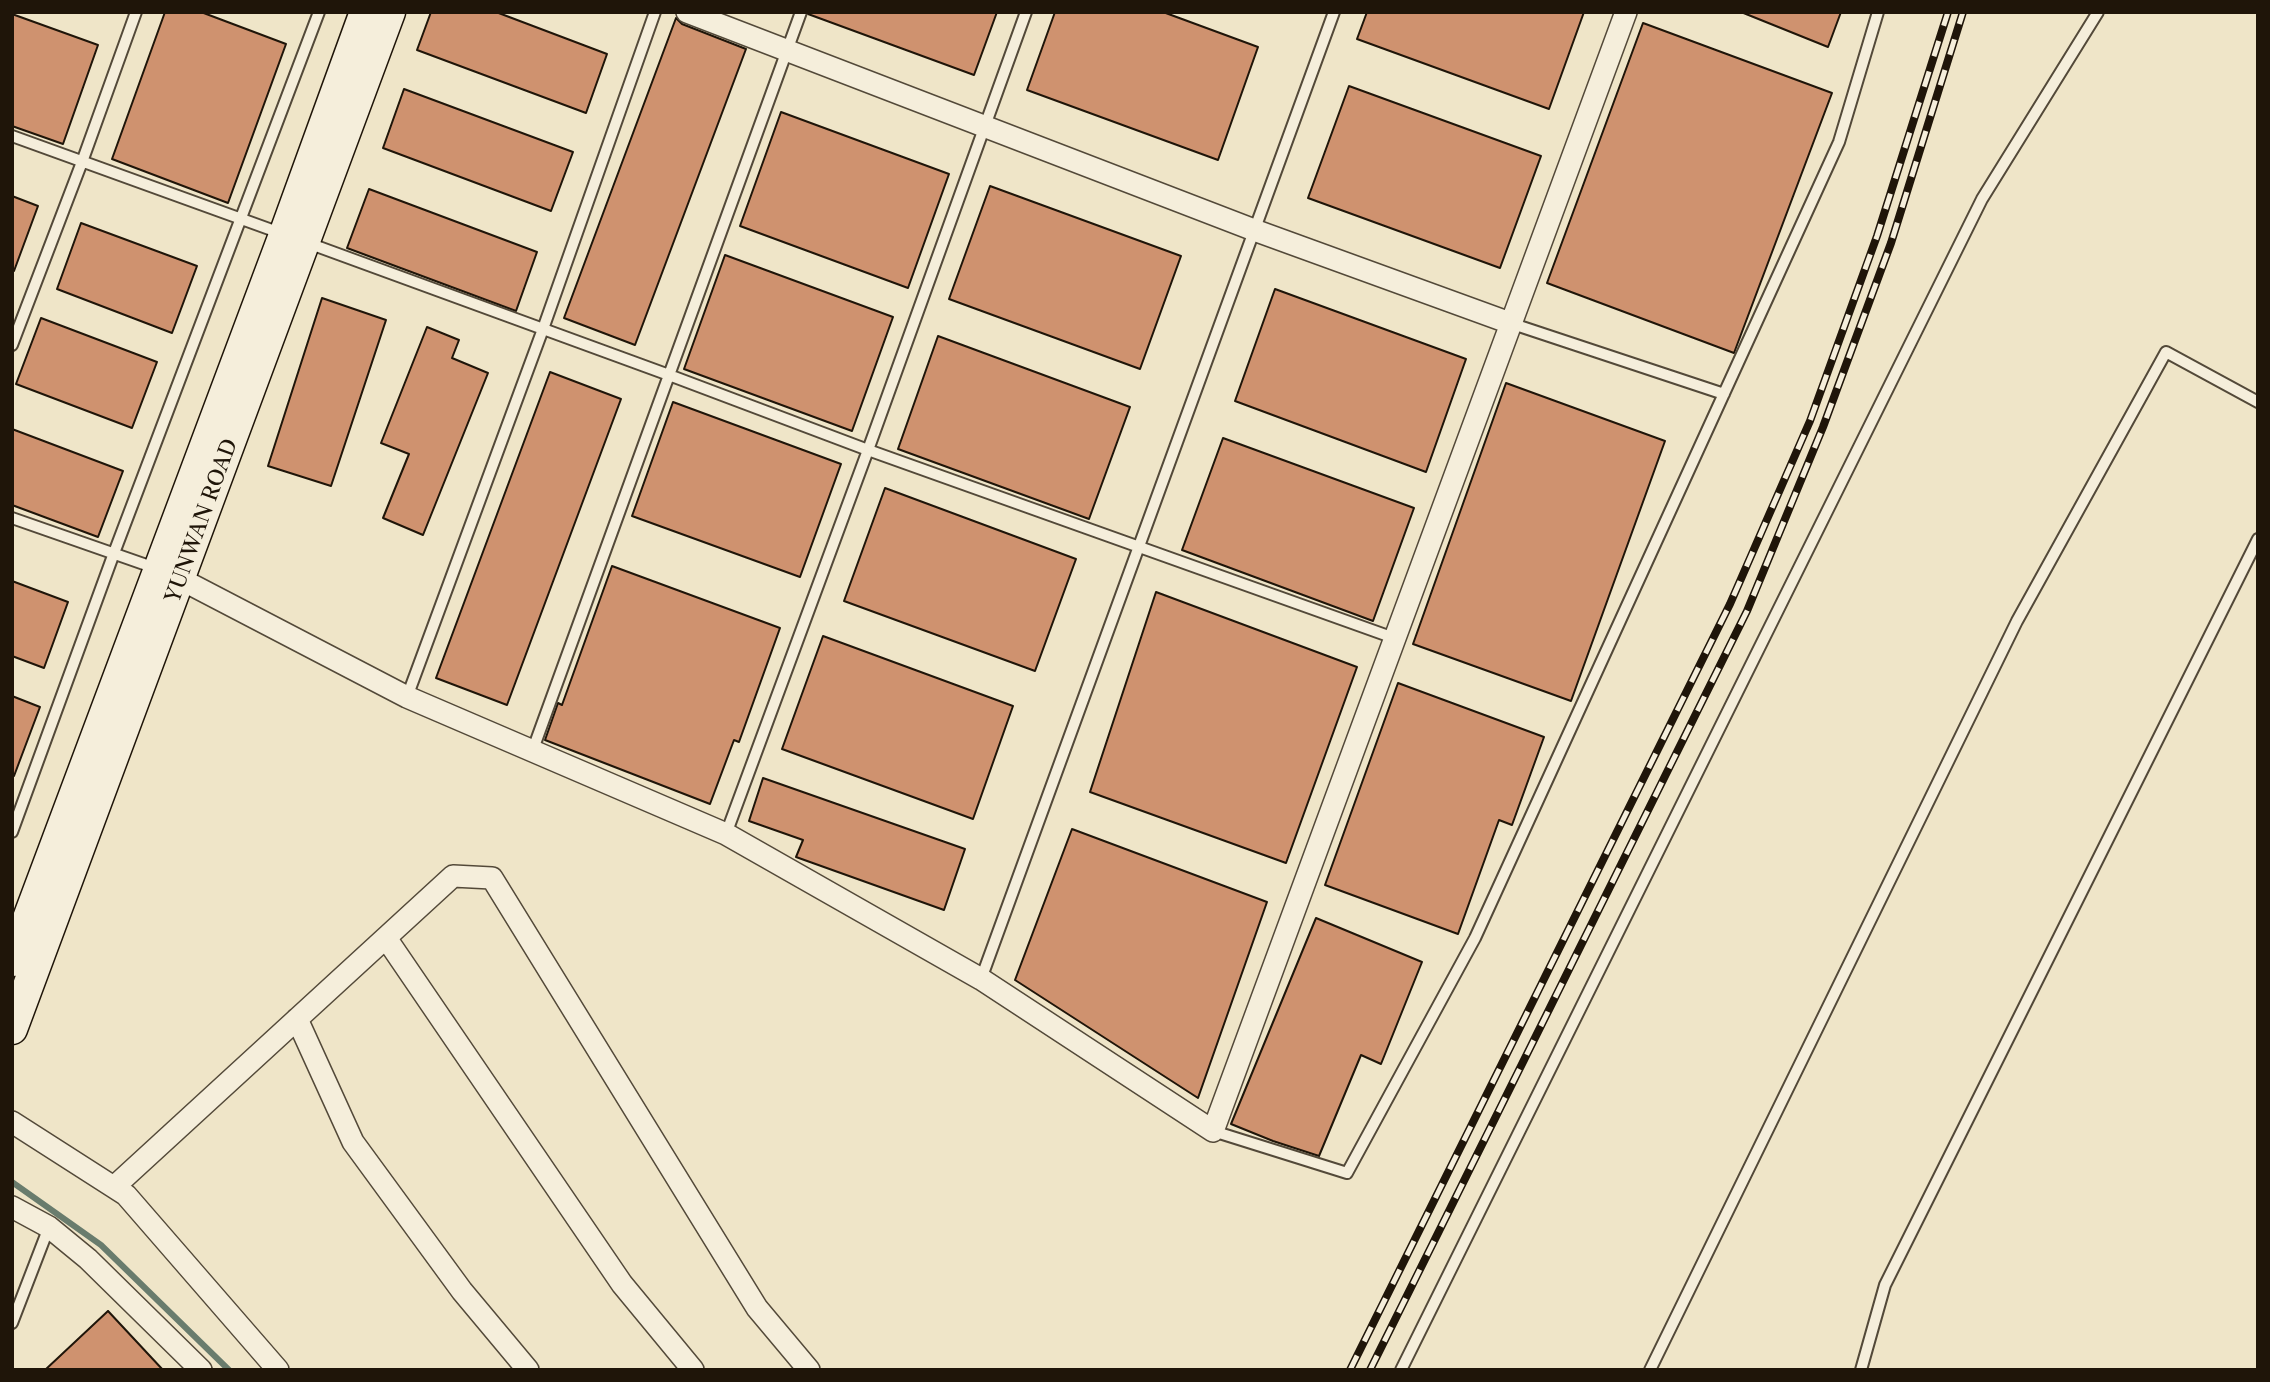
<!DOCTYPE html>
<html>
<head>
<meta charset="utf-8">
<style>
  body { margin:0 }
  #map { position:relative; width:2270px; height:1382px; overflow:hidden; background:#efe5c8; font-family:"Libre Caslon Text",serif }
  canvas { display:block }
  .frame { position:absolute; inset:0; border:14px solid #1f1509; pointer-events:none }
</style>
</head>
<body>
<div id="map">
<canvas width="2270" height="1382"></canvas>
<div class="frame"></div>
</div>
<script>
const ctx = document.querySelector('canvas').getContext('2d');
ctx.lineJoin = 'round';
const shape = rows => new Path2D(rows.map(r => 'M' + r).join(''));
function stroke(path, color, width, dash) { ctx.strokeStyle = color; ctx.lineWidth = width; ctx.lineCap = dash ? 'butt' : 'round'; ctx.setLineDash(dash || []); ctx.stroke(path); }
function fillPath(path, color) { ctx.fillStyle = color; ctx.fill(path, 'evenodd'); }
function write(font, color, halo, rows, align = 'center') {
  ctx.font = font + ' "Libre Caslon Text",serif'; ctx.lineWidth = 5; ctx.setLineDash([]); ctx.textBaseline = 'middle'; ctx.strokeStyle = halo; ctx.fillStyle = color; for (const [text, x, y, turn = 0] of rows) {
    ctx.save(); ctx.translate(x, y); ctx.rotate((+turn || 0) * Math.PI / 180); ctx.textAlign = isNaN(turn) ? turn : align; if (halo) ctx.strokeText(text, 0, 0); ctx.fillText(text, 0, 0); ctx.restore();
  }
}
stroke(shape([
  [12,1182,101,1245,229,1370]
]), '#697c6d', 6);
const building = shape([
  [165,12,201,12,286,44,228,203,112,159,165,12],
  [431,12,496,12,607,54,586,113,417,50,431,12],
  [809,12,997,12,974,75,808,14,809,12],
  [1055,12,1163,12,1258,47,1218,160,1027,90,1055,12],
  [1367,12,1584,12,1549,109,1357,39,1367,12],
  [1741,12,1841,12,1828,47,1741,12],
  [12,14,98,45,63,144,12,126,12,14],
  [676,18,682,24,746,49,635,345,564,318,676,18],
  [1643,23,1832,93,1734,353,1547,283,1643,23],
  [1349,86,1541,156,1500,268,1308,198,1349,86],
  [404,89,573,152,551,211,383,148,404,89],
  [781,112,949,174,908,288,740,226,781,112],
  [990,186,1181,256,1140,369,949,299,990,186],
  [369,189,537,252,516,311,347,248,369,189],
  [12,196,38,206,14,271,12,270,12,196],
  [81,223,197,266,172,333,57,289,81,223],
  [725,255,893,317,852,431,684,369,725,255],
  [1275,289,1466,359,1426,472,1235,401,1275,289],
  [322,298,386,320,331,486,268,466,322,298],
  [41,318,157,362,132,428,16,384,41,318],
  [427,327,459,340,452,358,488,373,423,535,383,518,409,454,381,443,427,327],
  [938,336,1130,407,1089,519,898,449,938,336],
  [550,372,621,399,507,705,436,678,550,372],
  [1506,383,1665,441,1571,701,1413,644,1506,383],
  [673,402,841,464,800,577,632,516,673,402],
  [12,429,123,471,98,537,12,505,12,429],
  [1223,438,1414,508,1373,621,1182,550,1223,438],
  [885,488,1076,559,1035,671,844,601,885,488],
  [612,566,780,628,739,742,734,740,710,804,545,740,558,703,562,705,612,566],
  [12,581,68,602,44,668,12,656,12,581],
  [1156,592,1357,667,1286,863,1090,792,1156,592],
  [823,636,1013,706,973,819,782,749,823,636],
  [1398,683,1544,737,1512,825,1499,820,1458,934,1325,885,1398,683],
  [12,696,40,707,14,776,12,775,12,696],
  [763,778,965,849,944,910,796,857,803,840,749,821,763,778],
  [1072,829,1267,902,1198,1098,1015,980,1072,829],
  [1316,918,1422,962,1381,1064,1361,1055,1319,1156,1273,1141,1231,1124,1316,918],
  [108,1311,163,1370,45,1370,108,1311]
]);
fillPath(building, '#cf926f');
stroke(building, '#1f1509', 2);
const lane = shape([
  [12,136,283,234],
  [308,243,669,375,868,450,1394,638],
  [1510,323,1724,394],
  [12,345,82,162,136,12],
  [12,518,158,569],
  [407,697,543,329,655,12],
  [532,752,801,12],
  [12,832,114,553,319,12],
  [726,834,868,450,1026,12],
  [981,979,1334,12],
  [1213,1131,1347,1173,1475,938,1839,142,1878,12],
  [12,1323,49,1227],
  [1401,1370,1982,199,2098,12],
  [1650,1370,2017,621,2166,352,2258,402],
  [1861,1370,1885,1285,2258,539]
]);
const street = shape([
  [687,12,1254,230,1510,323],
  [167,572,407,697,726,834,981,979,1213,1131,1626,12],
  [386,938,622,1284,693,1370],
  [297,1019,353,1142,462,1291,528,1370],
  [12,1122,126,1195,278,1370],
  [114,1187,453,876,492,878,757,1308,809,1370],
  [12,1207,49,1227,88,1259,201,1370]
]);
const secondary = shape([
  [12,961,284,235,365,12],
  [12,1029,390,12]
]);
stroke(lane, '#534939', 14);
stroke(street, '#534939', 24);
stroke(secondary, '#1f1509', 33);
stroke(lane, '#f5eedb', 10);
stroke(street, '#f5eedb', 21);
stroke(secondary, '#f5eedb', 30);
const rail = shape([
  [1350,1370,1730,604,1810,421,1877,236,1948,12],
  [1370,1370,1747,611,1823,427,1891,243,1963,12]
]);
stroke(rail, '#1f1509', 8);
stroke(rail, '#f5eedb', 5, [16]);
write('21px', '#1f1509', '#f5eedb', [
  ["YUNWAN ROAD",202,521,-70]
]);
</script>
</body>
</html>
